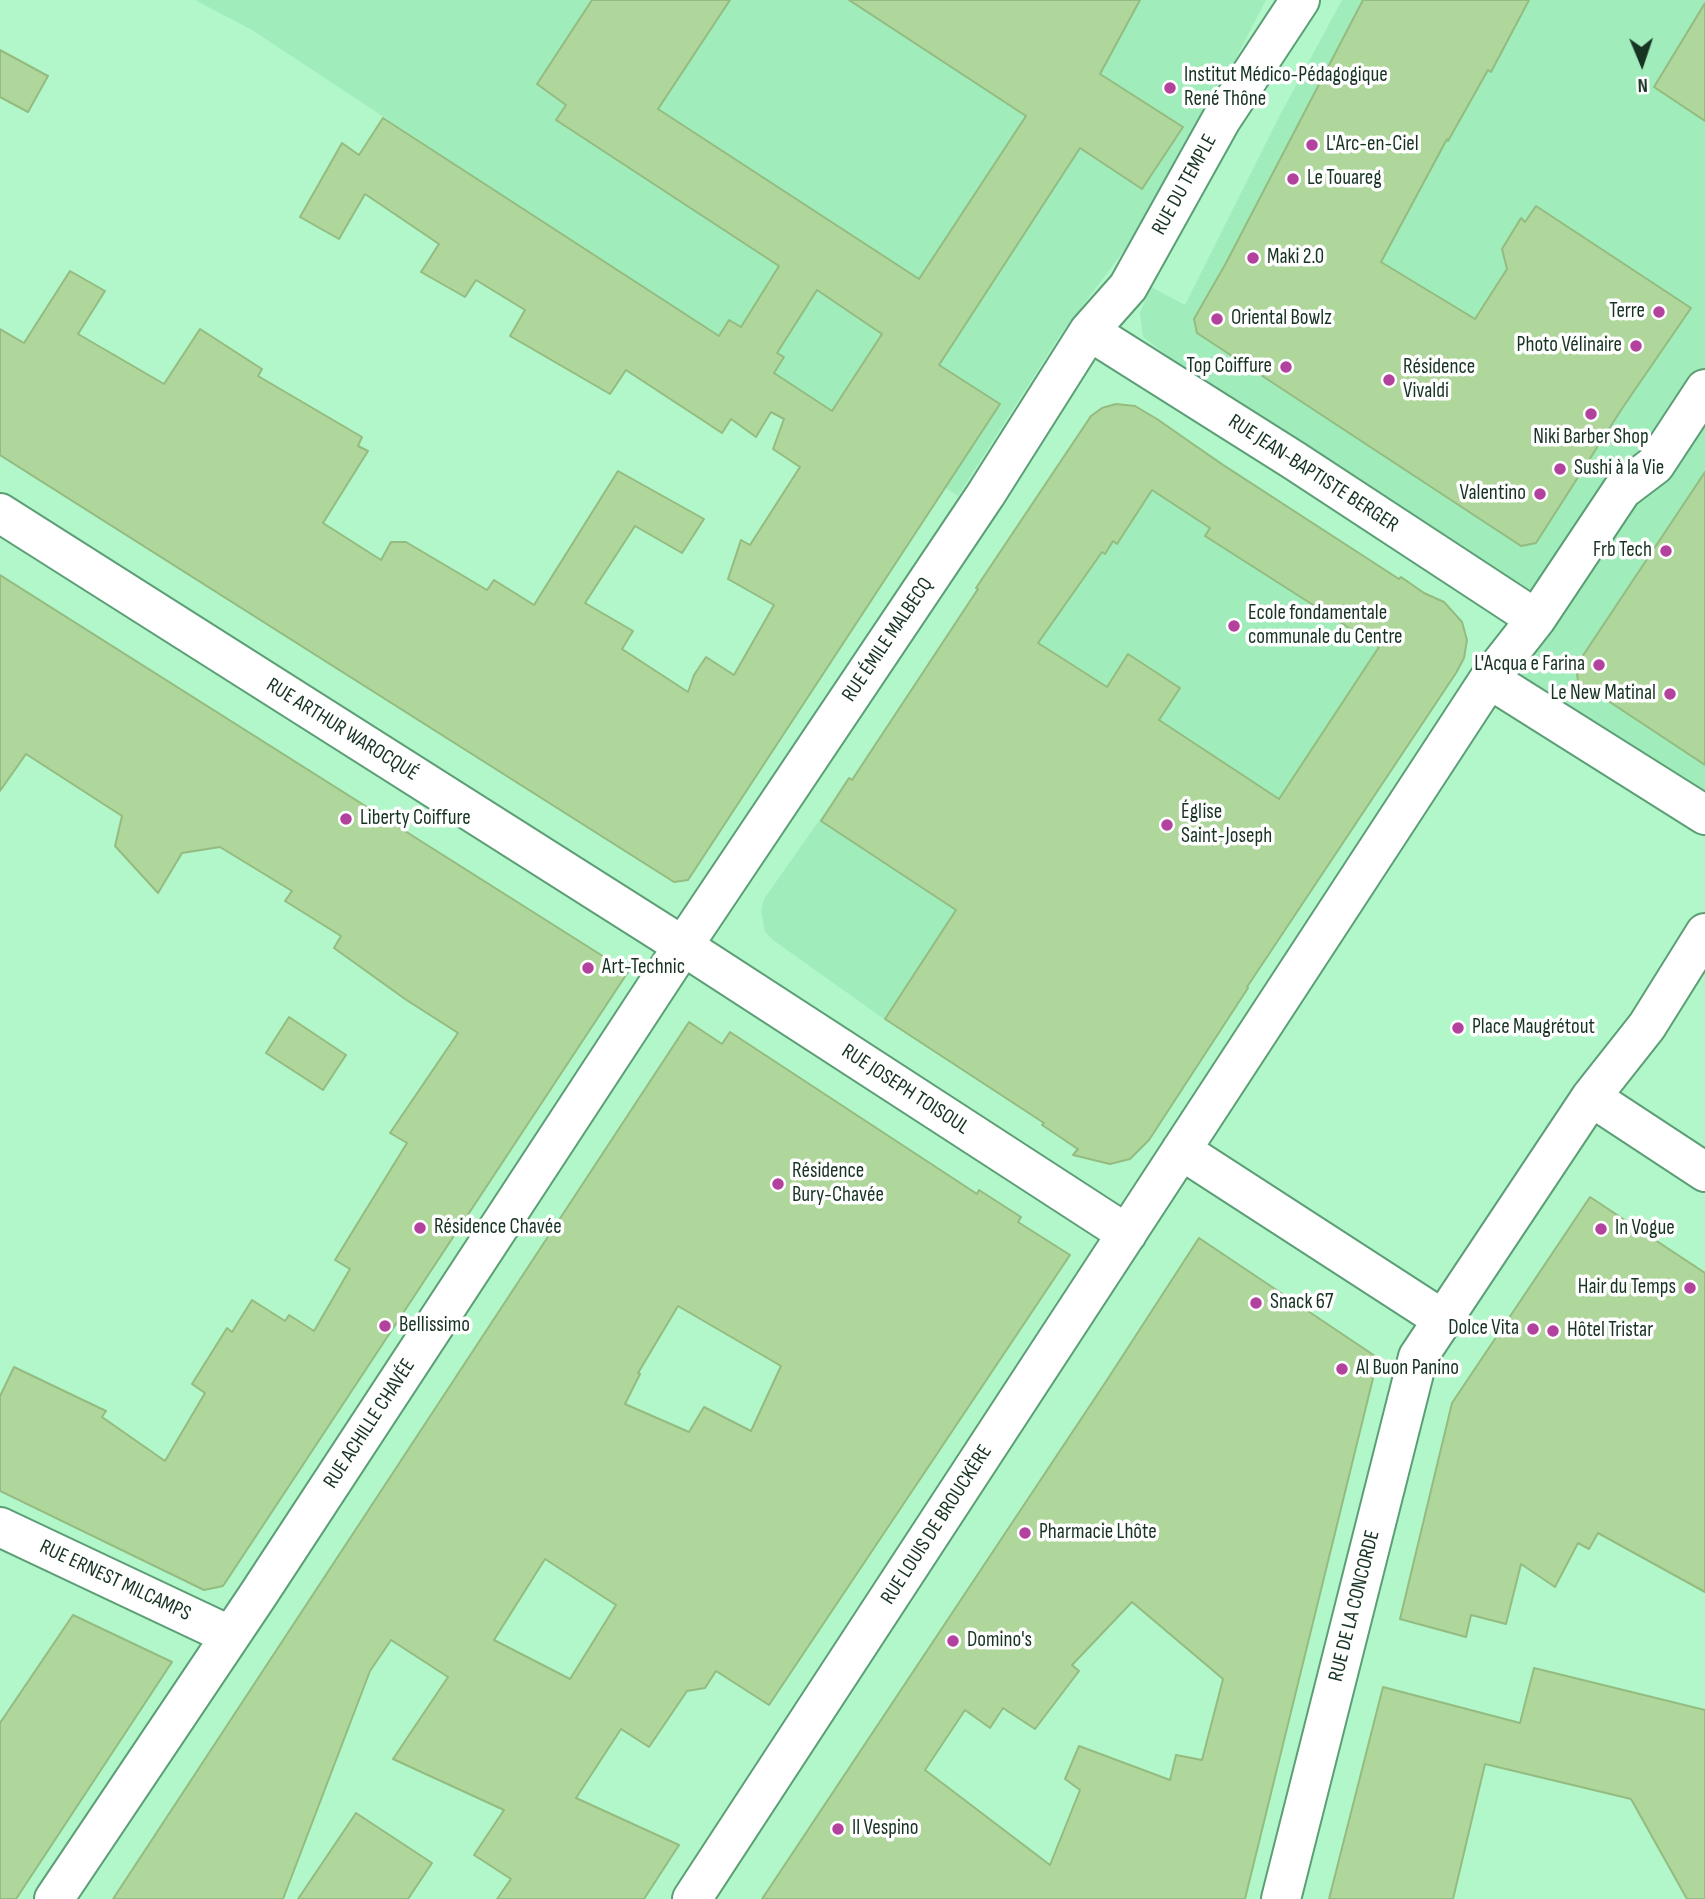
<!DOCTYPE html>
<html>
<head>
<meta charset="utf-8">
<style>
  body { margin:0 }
  #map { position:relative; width:1705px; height:1899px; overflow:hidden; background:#b2f7ca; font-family:"Sofia Sans Condensed",sans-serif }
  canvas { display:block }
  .north { position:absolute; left:1607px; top:28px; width:70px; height:70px; -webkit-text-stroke:5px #fff; paint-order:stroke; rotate:178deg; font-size:19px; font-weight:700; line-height:28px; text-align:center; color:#173322 }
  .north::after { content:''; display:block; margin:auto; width:24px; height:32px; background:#173322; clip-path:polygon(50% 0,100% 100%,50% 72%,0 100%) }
</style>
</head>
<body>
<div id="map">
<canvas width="1705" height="1899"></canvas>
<div class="north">N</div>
</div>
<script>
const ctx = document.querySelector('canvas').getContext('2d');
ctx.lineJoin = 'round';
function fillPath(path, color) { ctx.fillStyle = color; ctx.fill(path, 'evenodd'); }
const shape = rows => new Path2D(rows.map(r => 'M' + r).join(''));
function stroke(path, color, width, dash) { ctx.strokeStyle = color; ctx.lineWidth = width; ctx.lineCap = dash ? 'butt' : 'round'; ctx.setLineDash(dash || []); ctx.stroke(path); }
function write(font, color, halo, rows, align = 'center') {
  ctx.font = font + ' "Sofia Sans Condensed",sans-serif'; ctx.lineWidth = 7; ctx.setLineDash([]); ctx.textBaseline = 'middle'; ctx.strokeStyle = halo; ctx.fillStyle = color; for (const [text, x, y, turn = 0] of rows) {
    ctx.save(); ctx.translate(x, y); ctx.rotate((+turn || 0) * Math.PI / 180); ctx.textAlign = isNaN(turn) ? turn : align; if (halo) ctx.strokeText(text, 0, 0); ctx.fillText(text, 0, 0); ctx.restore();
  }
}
fillPath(shape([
  [195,0,1266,0,1176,174,1126,248,1059,337,958,496,252,30],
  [1342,0,1705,0,1705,800,1521,679,1535,597,1207,386,1143,337,1140,313,1151,287,1185,305,1280,115],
  [1116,404,1128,404,1149,414,1399,579,1401,577,1437,601,1438,599,1444,602,1462,622,1467,640,1464,658,1343,842,1159,720,1180,687,1129,654,1107,687,1053,694,1003,606,976,588,1091,416,1102,408],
  [849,778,939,837,1260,967,1149,1140,1130,1159,1110,1164,1086,1157,1042,1125,1043,1123,884,1019,773,940,765,932,761,910,764,899]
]), '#a0ecbb');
const building = shape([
  [592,0,730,0,658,109,919,279,1026,116,849,0,1140,0,1100,74,1183,127,1142,189,1080,148,939,365,1000,404,688,880,674,882,0,455,0,329,24,343,70,271,105,291,78,334,164,384,200,329,262,369,258,376,362,437,358,446,368,451,323,523,381,560,391,542,406,542,487,590,494,580,534,605,618,471,704,519,682,553,635,526,585,603,633,631,622,649,688,692,694,675,706,657,734,675,774,605,728,579,741,540,750,545,800,467,773,449,784,419,771,412,756,437,731,419,722,433,626,370,610,394,510,336,525,310,476,280,465,297,421,272,439,244,365,194,339,239,300,217,342,143,359,155,383,118,719,336,729,320,741,327,779,266,556,120,566,105,537,84,592,0],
  [817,290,882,334,832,411,774,373,784,357,777,353,817,290],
  [1363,0,1529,0,1491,72,1488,70,1448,141,1447,139,1381,262,1475,319,1507,269,1502,249,1521,218,1525,222,1536,206,1691,308,1621,410,1536,543,1521,546,1197,333,1194,319,1226,263,1363,0],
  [1705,3,1705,121,1654,87,1705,3],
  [0,50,48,76,28,112,0,97,0,50],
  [1116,404,1135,406,1157,419,1223,465,1399,579,1401,577,1424,593,1444,602,1462,622,1467,640,1464,658,1456,673,1247,987,1248,988,1149,1140,1130,1159,1110,1164,1073,1155,1078,1149,1042,1125,1044,1123,885,1019,956,910,821,821,849,778,852,780,978,589,976,588,1091,416,1102,408,1116,404],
  [1152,490,1210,528,1205,536,1379,647,1279,799,1159,720,1180,688,1128,654,1107,687,1038,643,1102,552,1105,554,1113,541,1117,544,1152,490],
  [1705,472,1705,765,1578,681,1576,666,1705,472],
  [0,575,628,972,223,1586,204,1590,0,1491,0,1396,14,1367,106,1411,102,1417,165,1461,205,1393,192,1384,227,1328,232,1332,252,1300,285,1321,289,1315,314,1331,350,1269,335,1260,407,1143,390,1133,458,1033,405,999,334,948,341,936,285,901,292,891,220,847,182,853,158,893,115,846,122,816,26,754,0,791,0,575],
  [289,1017,346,1055,323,1090,266,1053,289,1017],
  [689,1022,722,1044,730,1032,977,1194,979,1190,1021,1217,1018,1222,1070,1255,769,1705,716,1671,705,1688,687,1691,649,1747,621,1729,576,1798,679,1845,644,1899,497,1899,511,1879,474,1855,504,1810,393,1759,448,1677,391,1640,370,1671,283,1899,113,1899,689,1022],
  [678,1306,781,1366,751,1431,704,1407,689,1432,625,1404,640,1374,638,1373,678,1306],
  [545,1559,616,1605,570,1679,494,1640,545,1559],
  [1590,1197,1705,1273,1705,1592,1598,1533,1589,1549,1578,1543,1555,1587,1521,1564,1506,1624,1471,1615,1466,1637,1400,1619,1452,1403,1590,1197],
  [1199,1238,1378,1358,1245,1899,762,1899,1107,1380,1199,1238],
  [1132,1602,1223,1679,1202,1760,1176,1755,1170,1780,1079,1746,1065,1779,1080,1790,1050,1865,925,1770,965,1710,990,1728,1003,1708,1035,1729,1079,1671,1072,1665,1132,1602],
  [73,1615,172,1662,16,1899,0,1899,0,1723,73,1615],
  [1534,1668,1705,1710,1705,1899,1687,1899,1631,1799,1485,1764,1453,1899,1329,1899,1383,1687,1520,1723,1534,1668],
  [356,1813,432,1863,408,1899,298,1899,356,1813]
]);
fillPath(building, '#afd79b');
stroke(building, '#94bb80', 2);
const minor = shape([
  [1089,331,1295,461,1536,619],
  [0,513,683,946,1127,1234],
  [1489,679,1705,815],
  [1591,1097,1705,1172],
  [1181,1150,1442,1319],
  [0,1527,229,1635],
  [54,1899,258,1595,683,946,986,494,1089,331,1128,287,1221,120,1300,0],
  [692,1899,1489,679,1536,619,1622,490,1655,465,1705,389],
  [1281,1899,1418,1357,1591,1097,1647,1026,1705,933]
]);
stroke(minor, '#5c9e75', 42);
stroke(minor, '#fff', 38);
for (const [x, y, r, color] of [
  [1170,88,7,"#b3429e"],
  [1312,145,7,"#b3429e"],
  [1293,179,7,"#b3429e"],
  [1253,258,7,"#b3429e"],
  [1659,312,7,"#b3429e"],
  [1217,319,7,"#b3429e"],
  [1636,346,7,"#b3429e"],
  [1286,367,7,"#b3429e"],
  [1389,380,7,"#b3429e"],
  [1591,414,7,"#b3429e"],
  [1560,469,7,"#b3429e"],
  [1540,494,7,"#b3429e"],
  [1666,551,7,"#b3429e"],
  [1234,626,7,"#b3429e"],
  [1599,665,7,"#b3429e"],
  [1670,694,7,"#b3429e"],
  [346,819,7,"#b3429e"],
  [1167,825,7,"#b3429e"],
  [588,968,7,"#b3429e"],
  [1458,1028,7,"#b3429e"],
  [778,1184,7,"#b3429e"],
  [420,1228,7,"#b3429e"],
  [1601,1229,7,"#b3429e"],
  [1690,1288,7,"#b3429e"],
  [1256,1303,7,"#b3429e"],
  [385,1326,7,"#b3429e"],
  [1533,1329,7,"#b3429e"],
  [1553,1331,7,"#b3429e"],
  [1342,1369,7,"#b3429e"],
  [1025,1533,7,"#b3429e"],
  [953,1641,7,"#b3429e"],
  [838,1829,7,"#b3429e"]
]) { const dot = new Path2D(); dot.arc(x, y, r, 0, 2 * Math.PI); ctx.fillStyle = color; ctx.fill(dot); stroke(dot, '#fff', 2.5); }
write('21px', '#173322', '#fff', [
  ["Institut Médico-Pédagogique",1184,76],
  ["René Thône",1184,100],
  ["L'Arc-en-Ciel",1326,145],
  ["Le Touareg",1307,179],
  ["Maki 2.0",1267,258],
  ["Terre",1645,312,"right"],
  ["Oriental Bowlz",1231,319],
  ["Photo Vélinaire",1622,346,"right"],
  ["Top Coiffure",1272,367,"right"],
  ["Résidence",1403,368],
  ["Vivaldi",1403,392],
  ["Niki Barber Shop",1591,438,"center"],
  ["Sushi à la Vie",1574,469],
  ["Valentino",1526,494,"right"],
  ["Frb Tech",1652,551,"right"],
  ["Ecole fondamentale",1248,614],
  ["communale du Centre",1248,638],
  ["L'Acqua e Farina",1585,665,"right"],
  ["Le New Matinal",1656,694,"right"],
  ["Église",1181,813],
  ["Saint-Joseph",1181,837],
  ["Liberty Coiffure",360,819],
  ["Art-Technic",602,968],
  ["Place Maugrétout",1472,1028],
  ["Résidence",792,1172],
  ["Bury-Chavée",792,1196],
  ["Résidence Chavée",434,1228],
  ["In Vogue",1615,1229],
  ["Hair du Temps",1676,1288,"right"],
  ["Snack 67",1270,1303],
  ["Bellissimo",399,1326],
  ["Dolce Vita",1519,1329,"right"],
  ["Hôtel Tristar",1567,1331],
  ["Al Buon Panino",1356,1369],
  ["Pharmacie Lhôte",1039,1533],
  ["Domino's",967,1641],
  ["Il Vespino",852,1829]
], 'left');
write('21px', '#173322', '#fff', [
  ["RUE DU TEMPLE",1185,185,-61],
  ["RUE JEAN-BAPTISTE BERGER",1313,474,33],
  ["RUE ÉMILE MALBECQ",888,640,-56],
  ["RUE ARTHUR WAROCQUÉ",342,730,32],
  ["RUE JOSEPH TOISOUL",905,1090,33],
  ["RUE ACHILLE CHAVÉE",370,1424,-57],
  ["RUE LOUIS DE BROUCKÈRE",937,1525,-57],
  ["RUE ERNEST MILCAMPS",115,1581,25],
  ["RUE DE LA CONCORDE",1355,1606,-76]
]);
</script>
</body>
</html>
